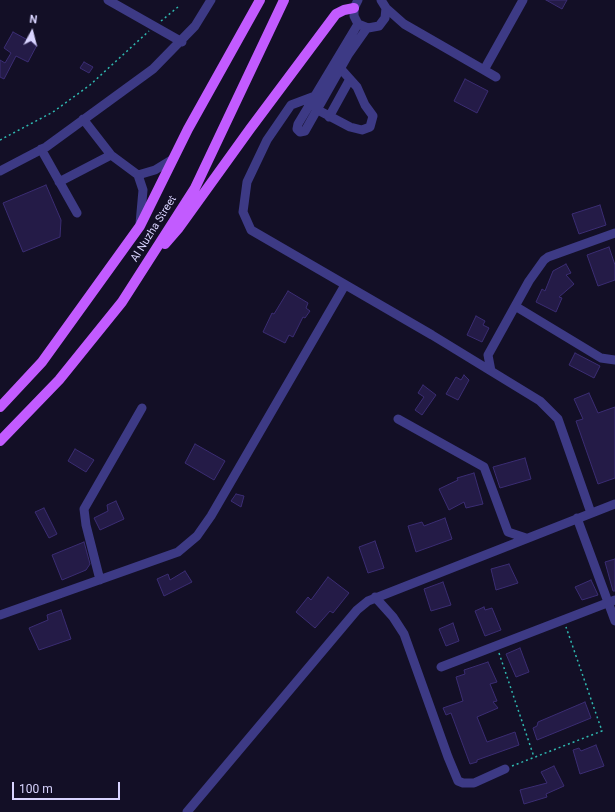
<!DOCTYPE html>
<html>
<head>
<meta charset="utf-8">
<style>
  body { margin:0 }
  #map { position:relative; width:615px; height:812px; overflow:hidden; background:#130f26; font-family:Roboto,sans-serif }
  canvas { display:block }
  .north { position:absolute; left:12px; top:12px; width:40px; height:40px; -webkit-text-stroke:3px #130f26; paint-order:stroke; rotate:7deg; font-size:11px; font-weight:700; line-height:16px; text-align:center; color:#d9d4ff }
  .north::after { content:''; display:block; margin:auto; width:14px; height:18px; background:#d9d4ff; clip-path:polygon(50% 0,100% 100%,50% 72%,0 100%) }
  .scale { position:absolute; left:12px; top:782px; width:108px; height:18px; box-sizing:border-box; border:2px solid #d9d4ff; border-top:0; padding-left:5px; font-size:12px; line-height:14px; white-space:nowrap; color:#d9d4ff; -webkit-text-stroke:3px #130f26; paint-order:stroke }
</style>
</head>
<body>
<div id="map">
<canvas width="615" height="812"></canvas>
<div class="north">N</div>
<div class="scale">100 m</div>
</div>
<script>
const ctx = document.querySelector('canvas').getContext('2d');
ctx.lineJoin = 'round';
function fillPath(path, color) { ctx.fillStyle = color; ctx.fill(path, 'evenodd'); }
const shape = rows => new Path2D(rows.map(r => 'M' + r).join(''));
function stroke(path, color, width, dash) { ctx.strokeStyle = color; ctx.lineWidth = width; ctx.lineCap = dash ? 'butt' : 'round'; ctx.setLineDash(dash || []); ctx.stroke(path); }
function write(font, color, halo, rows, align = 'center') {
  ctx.font = font + ' Roboto,sans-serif'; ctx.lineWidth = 3.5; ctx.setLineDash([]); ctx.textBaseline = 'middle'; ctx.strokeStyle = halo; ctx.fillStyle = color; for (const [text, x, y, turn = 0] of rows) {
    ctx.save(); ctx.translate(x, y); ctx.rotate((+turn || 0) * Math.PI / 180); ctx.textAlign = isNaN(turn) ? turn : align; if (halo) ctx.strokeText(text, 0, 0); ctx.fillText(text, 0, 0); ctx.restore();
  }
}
const building = shape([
  [546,0,567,0,562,9,546,0],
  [13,32,37,45,28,62,16,56,4,79,0,77,0,60,5,63,11,53,4,48,13,32],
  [84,62,93,67,89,73,80,68,84,62],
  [465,79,488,91,477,113,454,101,465,79],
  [46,185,61,220,60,237,23,252,3,203,46,185],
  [600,205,606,225,579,234,572,214,600,205],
  [609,247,615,265,615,280,598,286,587,255,609,247],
  [566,264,571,273,566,275,574,284,559,297,562,298,556,312,536,302,542,289,545,291,553,271,566,264],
  [288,291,308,303,306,308,310,311,305,318,303,317,293,337,289,335,285,343,263,332,272,313,274,314,288,291],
  [476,316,485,321,483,325,489,328,482,342,467,335,476,316],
  [575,353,600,366,594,378,569,365,575,353],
  [464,375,469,380,458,400,446,394,456,377,461,380,464,375],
  [423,385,436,395,422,415,415,410,424,397,418,393,423,385],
  [589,393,598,413,615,407,615,478,598,484,576,421,583,419,574,399,589,393],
  [195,444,225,461,214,480,185,463,195,444],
  [75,449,94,460,86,472,68,461,75,449],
  [525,458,531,479,500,488,493,467,525,458],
  [474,473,483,504,466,508,464,502,449,510,439,489,458,480,457,478,474,473],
  [236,494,244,496,241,507,231,501,236,494],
  [116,501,124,519,100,530,94,518,108,511,107,505,116,501],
  [44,508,57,534,49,538,35,512,44,508],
  [445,518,452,539,416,552,408,526,422,522,424,526,445,518],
  [375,541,384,568,368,573,359,547,375,541],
  [84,542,90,564,86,570,62,580,52,555,84,542],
  [615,559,615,591,613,591,605,562,615,559],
  [509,564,518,583,496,590,491,569,509,564],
  [185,571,192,582,164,596,157,579,168,574,170,580,185,571],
  [328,577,349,593,333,613,330,611,315,628,296,612,308,597,311,600,328,577],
  [591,580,598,595,582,600,575,587,591,580],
  [443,582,451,605,431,611,424,589,443,582],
  [484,607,485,610,492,608,501,630,485,636,475,611,484,607],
  [61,610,71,639,39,650,29,628,48,620,47,615,61,610],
  [453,623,459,641,446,646,439,629,453,623],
  [520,648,529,672,516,677,506,654,520,648],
  [488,662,497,682,490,684,497,701,493,702,498,708,477,717,487,742,515,732,519,745,477,760,477,762,470,764,451,713,446,715,443,708,463,701,456,677,465,674,464,670,488,662],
  [585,702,591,718,537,740,533,728,537,726,538,722,585,702],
  [596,745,604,766,580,774,573,750,579,748,581,751,596,745],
  [554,766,564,786,546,794,547,797,524,804,520,790,547,783,541,772,554,766]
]);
fillPath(building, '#241b47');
stroke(building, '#3b2d73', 1);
stroke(shape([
  [161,21,178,7],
  [0,140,53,112,90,85,149,31],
  [499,653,534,757],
  [512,766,602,731,566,627]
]), '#2fb8b0', 1.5, [2, 3]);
stroke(shape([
  [108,0,182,42],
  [358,0,354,8,354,16,358,24,368,28,379,26,385,18,386,8,381,0],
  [386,8,404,24,484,70,523,0],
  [358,24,298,124,297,129,300,132,305,131,348,55,367,28],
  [484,70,496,77],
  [315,96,291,105,267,140,247,182,243,212,251,230,432,335,540,401,558,419,591,513],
  [316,104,316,109,350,127,362,130,370,127,373,116,365,105,357,87,340,68],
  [329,117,350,79],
  [83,119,111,155,138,175],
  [41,149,77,213],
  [0,171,46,147,153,69,195,26,211,0],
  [59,182,111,155],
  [140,224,143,190,138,175,155,170,173,159],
  [515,306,601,358,615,360],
  [491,371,488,355,529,281,544,260,548,257,615,233],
  [398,419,484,467,508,532,526,538],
  [577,518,615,621],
  [100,580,86,525,84,509,142,408],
  [375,597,393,617,404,634,448,757,458,781,463,783,474,783,505,769],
  [0,615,178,552,197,536,211,516,345,285],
  [441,667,615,600],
  [187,812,357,610,368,601,615,504]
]), '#3d3a85', 9);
stroke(shape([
  [165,244,178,229,250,129,336,14,344,10,354,8],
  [0,407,42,362,140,226,188,129,260,0],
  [0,441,59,380,122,302,195,188,284,0]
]), '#c25bff', 10);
write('11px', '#d9d4ff', '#130f26', [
  ["Al Nuzha Street",154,229,-58]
]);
</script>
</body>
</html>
